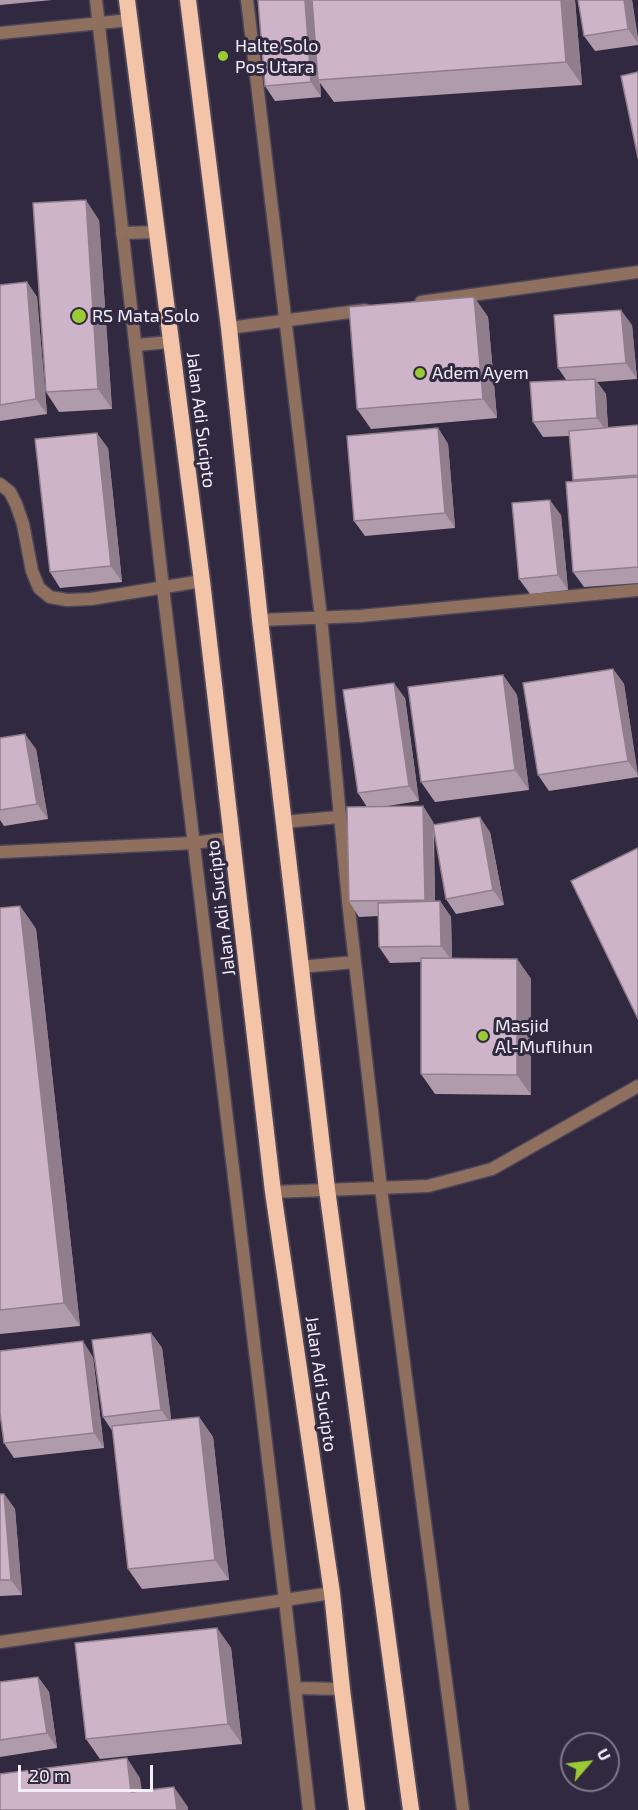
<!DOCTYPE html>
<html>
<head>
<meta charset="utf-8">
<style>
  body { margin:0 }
  #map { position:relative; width:638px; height:1810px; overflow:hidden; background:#31293f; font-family:"Exo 2",sans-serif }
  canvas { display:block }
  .north { position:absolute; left:560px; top:1732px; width:60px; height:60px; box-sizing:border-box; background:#31293f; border:2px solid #7e788b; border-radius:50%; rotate:62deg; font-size:16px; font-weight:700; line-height:24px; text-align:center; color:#f2eefc }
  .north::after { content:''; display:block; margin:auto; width:21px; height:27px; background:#9acb34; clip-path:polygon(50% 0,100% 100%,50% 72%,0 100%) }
  .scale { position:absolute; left:18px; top:1765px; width:135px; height:27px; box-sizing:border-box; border:3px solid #f2eefc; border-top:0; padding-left:8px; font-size:18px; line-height:21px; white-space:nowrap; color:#f2eefc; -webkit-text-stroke:4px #31293f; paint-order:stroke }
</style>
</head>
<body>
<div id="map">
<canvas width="638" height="1810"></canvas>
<div class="north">U</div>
<div class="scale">20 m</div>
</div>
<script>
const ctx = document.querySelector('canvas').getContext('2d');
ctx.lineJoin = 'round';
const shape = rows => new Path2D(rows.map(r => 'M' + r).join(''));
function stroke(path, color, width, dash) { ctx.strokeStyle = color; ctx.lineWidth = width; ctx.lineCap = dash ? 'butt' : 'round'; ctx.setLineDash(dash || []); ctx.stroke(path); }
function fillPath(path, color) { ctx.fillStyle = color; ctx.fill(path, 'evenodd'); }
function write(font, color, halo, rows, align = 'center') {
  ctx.font = font + ' "Exo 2",sans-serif'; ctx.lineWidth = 6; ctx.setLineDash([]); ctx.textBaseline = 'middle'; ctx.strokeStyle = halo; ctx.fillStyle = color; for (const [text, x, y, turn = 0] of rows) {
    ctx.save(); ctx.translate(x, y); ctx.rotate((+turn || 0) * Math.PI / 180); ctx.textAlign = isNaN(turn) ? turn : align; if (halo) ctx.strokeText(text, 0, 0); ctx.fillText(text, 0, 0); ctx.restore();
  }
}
const service = shape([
  [96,0,163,588,285,1600,309,1810],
  [247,0,321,617,349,910,381,1189,463,1810],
  [0,33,130,20],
  [122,233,158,232],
  [135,345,171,342],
  [0,484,10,492,16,504,23,524,32,571,39,588,50,597,67,600,91,599,202,581],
  [260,620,360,616,638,590],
  [283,822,339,817],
  [300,967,355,962],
  [273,1192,428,1186,492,1169,638,1086],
  [295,1688,342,1689]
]);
const minor = shape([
  [421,302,638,272],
  [229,328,365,310],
  [0,852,193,843,232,838],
  [0,1642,332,1593]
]);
const trunk = shape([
  [127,0,202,581,273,1192,332,1593,342,1689,357,1810],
  [188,0,229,328,260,620,327,1189,411,1810]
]);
stroke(service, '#4c4559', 15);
stroke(minor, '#4c4559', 15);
stroke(trunk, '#4c4559', 20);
stroke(service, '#8f705e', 12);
stroke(minor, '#8f705e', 12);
stroke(trunk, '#f4c4a8', 16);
fillPath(shape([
  [0,0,52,0,0,5],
  [258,0,575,0,582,85,334,102,320,83,321,97,275,101,265,86],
  [632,0,638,38,638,45,595,51,584,36],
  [99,220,112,409,59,412,46,392],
  [27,282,37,297,47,414,0,421,0,285],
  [474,297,488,317,497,418,371,429,357,409],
  [632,325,637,379,597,382,606,394,608,428,638,425,638,583,584,587,573,572,574,482,573,480,569,436,543,437,533,422,567,381,558,368],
  [438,428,448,444,455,528,365,536,354,521],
  [108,448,122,582,60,588,50,572],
  [561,515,568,590,530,594,519,579],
  [613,669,624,684,638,777,549,791,538,775],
  [503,675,517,695,529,790,435,802,421,782],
  [405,698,419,801,381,807,423,806,433,822,434,825,490,832,504,905,456,914,446,899,434,831,435,901,440,901,451,917,452,959,517,959,531,979,531,1095,435,1094,421,1074,421,962,390,963,379,947,378,916,359,917,349,901,367,807,358,793],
  [0,738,36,749,48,819,4,826,0,820],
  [20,906,36,929,80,1326,0,1334,0,908],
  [151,1333,162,1348,171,1420,199,1417,213,1437,229,1580,142,1589,128,1569,113,1432,103,1417],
  [93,1357,104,1448,14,1458,4,1443],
  [0,1494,4,1494,15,1509,22,1595,0,1596],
  [217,1628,231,1648,242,1744,100,1759,86,1739],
  [38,1677,49,1692,57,1748,0,1757,0,1682]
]), '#b09bac');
fillPath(shape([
  [305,0,315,0,318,80,320,83,321,97,311,82],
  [561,0,575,0,582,85,566,62],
  [624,0,632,0,638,43,628,29],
  [86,200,99,220,112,409,98,389],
  [27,282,37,297,47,414,36,399],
  [474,297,488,317,497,418,483,399],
  [621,310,632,325,637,379,626,363],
  [595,379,606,394,608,434,597,418],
  [438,428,448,444,455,528,445,513],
  [97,433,108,448,122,582,111,566],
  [550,500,561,515,568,590,558,575],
  [613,669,624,684,638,775,628,761],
  [503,675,517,695,529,790,515,770],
  [394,683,405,698,419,801,409,786],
  [25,734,36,749,48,819,37,804],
  [423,806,433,822,435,916,425,900],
  [480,817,490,832,504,905,493,890],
  [440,901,451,917,452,961,441,946],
  [20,906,36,929,80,1326,64,1303],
  [517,959,531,979,531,1095,517,1075],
  [151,1333,162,1348,172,1425,161,1410],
  [83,1341,93,1357,104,1448,94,1433],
  [199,1417,213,1437,229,1580,215,1560],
  [4,1494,15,1509,22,1595,11,1580],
  [217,1628,231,1648,242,1744,228,1724],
  [38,1677,49,1692,57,1748,47,1733],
  [127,1758,140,1778,145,1810,131,1792],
  [174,1787,188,1807,188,1810,177,1810]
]), '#907e8c');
const building = shape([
  [258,0,305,0,311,82,265,86,258,0],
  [312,0,561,0,566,62,318,80,312,0],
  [578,0,624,0,628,29,584,36,578,0],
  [638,72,638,158,621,76,638,72],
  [86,200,98,389,46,392,33,203,86,200],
  [27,282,36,399,0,405,0,285,27,282],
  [474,297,483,399,357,409,349,307,474,297],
  [621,310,626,363,558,368,554,315,621,310],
  [595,379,597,418,533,422,530,382,595,379],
  [638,425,638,475,573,480,569,431,638,425],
  [438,428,445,513,354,521,347,436,438,428],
  [97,433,111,566,50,572,35,439,97,433],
  [638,477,638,567,573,572,566,482,638,477],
  [550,500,558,575,519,579,512,503,550,500],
  [613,669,628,761,538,775,523,683,613,669],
  [503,675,515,770,421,782,408,687,503,675],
  [394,683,409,786,358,793,343,690,394,683],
  [25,734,37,804,0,810,0,738,25,734],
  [423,806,425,900,349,901,347,807,423,806],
  [480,817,493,890,446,899,433,825,480,817],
  [638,848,638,1019,571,881,638,848],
  [440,901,441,946,379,947,378,903,440,901],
  [20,906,64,1303,0,1310,0,908,20,906],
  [421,958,517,959,517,1075,421,1074,421,958],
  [151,1333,161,1410,103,1417,92,1340,151,1333],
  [83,1341,94,1433,4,1443,0,1413,0,1351,83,1341],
  [199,1417,215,1560,128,1569,112,1426,199,1417],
  [0,1494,4,1494,11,1580,0,1580,0,1494],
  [217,1628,228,1724,86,1739,75,1643,217,1628],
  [38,1677,47,1733,0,1740,0,1682,38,1677],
  [127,1758,131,1792,174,1787,177,1810,0,1810,0,1774,127,1758]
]);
fillPath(building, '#cdb4c8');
stroke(building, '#907e8c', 1.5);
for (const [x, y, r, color] of [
  [223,56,6,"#9acb34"],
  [79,316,8,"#9acb34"],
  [420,373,6,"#9acb34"],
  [483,1036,6,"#9acb34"]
]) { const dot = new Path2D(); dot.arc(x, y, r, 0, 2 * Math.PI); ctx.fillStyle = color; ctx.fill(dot); stroke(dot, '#31293f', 2); }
write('18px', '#f2eefc', '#31293f', [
  ["Halte Solo",235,46],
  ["Pos Utara",235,67],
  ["RS Mata Solo",92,316],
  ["Adem Ayem",432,373],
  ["Masjid",495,1026],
  ["Al-Muflihun",495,1047]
], 'left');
write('18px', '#f2eefc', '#31293f', [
  ["Jalan Adi Sucipto",201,420,83],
  ["Jalan Adi Sucipto",221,908,-97],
  ["Jalan Adi Sucipto",321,1384,82]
]);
</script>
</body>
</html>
